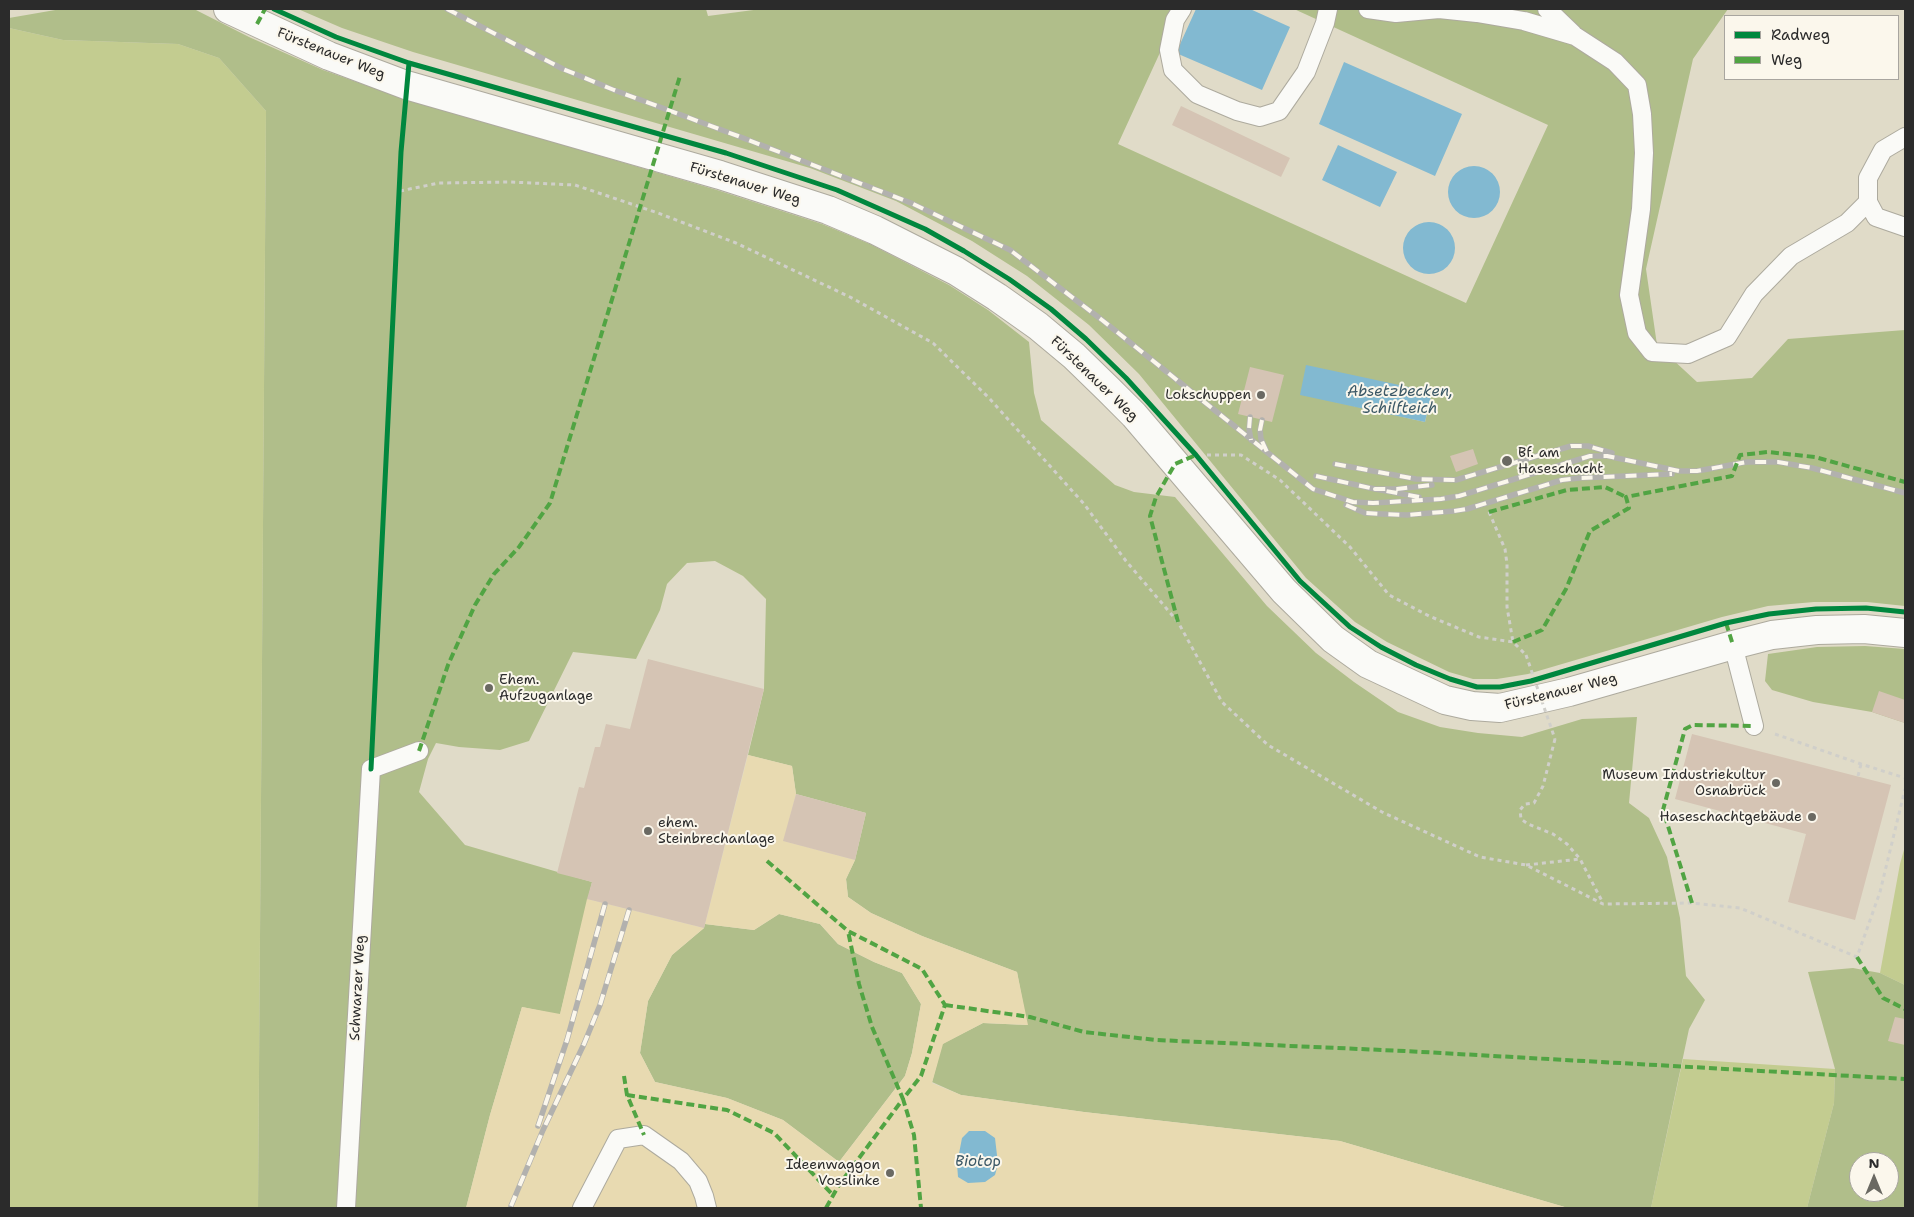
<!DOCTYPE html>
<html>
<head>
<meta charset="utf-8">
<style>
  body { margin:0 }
  #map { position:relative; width:1914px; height:1217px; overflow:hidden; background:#e0dbc8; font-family:"Shantell Sans",sans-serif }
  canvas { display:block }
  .frame { position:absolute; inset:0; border:10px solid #2b2b2b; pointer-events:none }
  .legend { position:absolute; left:1724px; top:15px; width:175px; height:65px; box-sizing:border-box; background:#fbf7ec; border:1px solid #a8a59f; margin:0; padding:6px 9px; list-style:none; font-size:15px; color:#2b2b2b }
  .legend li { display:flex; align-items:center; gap:10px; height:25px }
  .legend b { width:25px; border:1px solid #a8a59f }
  .north { position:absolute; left:1849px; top:1152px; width:50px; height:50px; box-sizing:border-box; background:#fbf7ec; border:1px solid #a8a59f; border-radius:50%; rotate:0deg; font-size:14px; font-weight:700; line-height:20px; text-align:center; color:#2b2b2b }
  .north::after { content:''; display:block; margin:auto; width:18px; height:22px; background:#6a6962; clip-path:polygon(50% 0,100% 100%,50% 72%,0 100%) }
</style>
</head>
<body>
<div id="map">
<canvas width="1914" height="1217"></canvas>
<div class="frame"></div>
<ul class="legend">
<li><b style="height:6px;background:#00873e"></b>Radweg</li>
<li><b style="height:6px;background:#51a443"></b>Weg</li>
</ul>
<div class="north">N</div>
</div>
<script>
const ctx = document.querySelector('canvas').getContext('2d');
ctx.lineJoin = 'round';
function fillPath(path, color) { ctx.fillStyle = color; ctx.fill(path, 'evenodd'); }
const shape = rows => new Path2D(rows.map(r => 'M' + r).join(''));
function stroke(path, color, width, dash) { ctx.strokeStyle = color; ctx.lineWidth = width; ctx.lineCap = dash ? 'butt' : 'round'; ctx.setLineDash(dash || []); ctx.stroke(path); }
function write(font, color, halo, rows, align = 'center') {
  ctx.font = font + ' "Shantell Sans",sans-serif'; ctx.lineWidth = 4; ctx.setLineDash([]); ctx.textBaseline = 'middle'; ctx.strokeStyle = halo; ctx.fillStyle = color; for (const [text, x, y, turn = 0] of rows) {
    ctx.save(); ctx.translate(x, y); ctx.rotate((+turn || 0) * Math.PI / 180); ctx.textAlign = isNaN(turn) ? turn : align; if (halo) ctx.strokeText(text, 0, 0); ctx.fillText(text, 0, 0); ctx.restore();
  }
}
fillPath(shape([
  [9,28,63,40,178,44,219,58,266,111,258,1208,9,1208],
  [1905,846,1905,985,1880,973,1900,864],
  [1683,1059,1835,1069,1834,1103,1807,1208,1651,1208]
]), '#c3cc90');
fillPath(shape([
  [61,9,194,9,249,37,323,70,396,96,717,190,822,224,870,244,949,285,988,310,1029,342,1034,393,1041,420,1115,485,1134,492,1175,497,1267,606,1316,653,1354,682,1398,712,1440,727,1478,733,1522,737,1582,719,1637,717,1629,803,1649,818,1667,857,1680,918,1686,976,1705,1000,1689,1029,1651,1208,1568,1208,1340,1141,1084,1112,961,1095,932,1082,942,1044,983,1023,1027,1025,1017,972,922,936,871,913,848,897,846,879,855,860,866,813,796,794,792,766,748,755,764,689,766,599,743,576,715,561,687,563,667,584,660,610,636,659,573,652,529,741,500,750,459,747,436,743,428,759,419,792,465,845,592,882,560,1015,522,1007,490,1115,466,1208,258,1208,266,111,219,58,178,44,63,40,9,28,9,18],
  [298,9,706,9,708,16,761,9,1180,9,1118,144,1466,303,1548,125,1294,9,1728,9,1693,59,1646,269,1657,345,1697,382,1752,378,1788,339,1905,330,1905,606,1867,602,1814,602,1768,606,1722,617,1528,674,1497,679,1473,679,1449,672,1387,642,1355,622,1306,578,1139,374,1089,325,1027,276,972,241,896,201,810,168,413,52,342,28],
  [1432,392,1425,422,1300,394],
  [1865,646,1905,649,1905,723,1872,712,1813,702,1772,690,1765,681,1768,654,1817,647],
  [779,914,820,924,838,944,874,962,902,973,921,1004,912,1053,905,1076,839,1162,783,1120,727,1098,655,1082,640,1053,648,1001,672,955,704,928,705,924,754,930],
  [1853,968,1880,973,1905,985,1905,1208,1807,1208,1834,1103,1835,1069,1808,972],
  [1859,1162,1889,1162,1889,1192,1859,1192]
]), '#b0be8a');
fillPath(shape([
  [748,755,792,766,796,794,784,841,855,860,846,879,848,897,871,913,922,936,1017,972,1028,1025,983,1023,943,1044,932,1083,961,1095,1084,1112,1340,1141,1568,1208,466,1208,490,1115,522,1007,560,1014,587,899,704,928,672,955,648,1001,640,1053,655,1082,727,1098,783,1120,839,1162,905,1076,912,1053,921,1004,902,973,874,962,838,944,820,924,779,914,754,930,705,924]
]), '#e8dab1');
fillPath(shape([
  [1196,9,1250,9,1290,27,1262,90,1176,53],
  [1344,62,1462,114,1435,176,1319,124],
  [1338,145,1397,172,1380,207,1322,180],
  '1448 192a26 26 0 1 1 52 0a26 26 0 1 1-52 0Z',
  '1403 248a26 26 0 1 1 52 0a26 26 0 1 1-52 0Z',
  [1306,365,1432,392,1425,422,1300,395],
  [969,1131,985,1131,995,1138,998,1164,995,1175,985,1182,968,1183,958,1177,957,1164,962,1138]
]), '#82b9d1');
fillPath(shape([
  [1181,106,1290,158,1281,177,1172,125],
  [1250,367,1284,375,1272,422,1238,414],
  [1473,449,1478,464,1456,472,1450,456],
  [648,659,764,689,704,928,587,899,592,882,557,873,579,787,584,788,595,747,600,747,606,724,630,729],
  [1879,691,1905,700,1905,723,1872,712],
  [1692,734,1891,785,1855,920,1788,902,1806,834,1675,799],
  [796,794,866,813,855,860,783,841],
  [1895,1017,1905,1019,1905,1045,1888,1041]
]), '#d5c4b4');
const service = shape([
  [1182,9,1175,20,1169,50,1173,70,1197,94,1237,111,1260,117,1279,111,1306,72,1325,23,1328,9],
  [1368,9,1396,13,1439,9,1477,13],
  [1468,9,1477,13,1524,21,1575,36,1615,62,1637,85,1642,114,1644,153,1641,209,1629,295,1637,333,1652,352,1688,354,1727,337,1754,294,1791,256,1847,223,1868,202,1868,178,1883,150,1905,137],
  [1547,9,1573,34],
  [1868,202,1876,217,1905,227],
  [1733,645,1754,726],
  [346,1208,371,769,419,751],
  [582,1208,618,1139,644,1135,681,1161,698,1181,704,1196,707,1208]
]);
const tertiary = shape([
  [228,9,329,56,406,85,720,175,828,210,875,230,956,271,997,297,1038,326,1074,356,1109,390,1134,415,1284,591,1333,639,1368,664,1445,700,1472,706,1500,708,1569,692,1733,645,1772,635,1817,630,1864,629,1905,633]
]);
stroke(service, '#adaa9e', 20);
stroke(tertiary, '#adaa9e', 30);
stroke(shape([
  [400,191,439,183,510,182,575,185,658,213,736,243,850,297,933,343,989,398,1084,504,1126,561,1178,622,1222,702,1268,745,1382,812,1480,857,1526,865,1603,904,1692,903,1740,908,1857,957,1880,892,1905,789],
  [1207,455,1241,455,1280,480,1350,547,1389,595,1429,616,1479,637,1513,642,1526,655],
  [1489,512,1505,549,1507,564,1507,607,1513,642],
  [1775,734,1861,764,1905,778],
  [1555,739,1543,786,1534,803,1525,804,1520,810,1521,819,1528,824,1553,834,1567,844,1580,859,1603,903],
  [1858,776,1861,764],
  [1526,865,1580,859]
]), '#d0cfca', 3, [4, 4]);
stroke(service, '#fafaf7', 18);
stroke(tertiary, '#fafaf7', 28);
const rail = shape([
  [447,9,563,69,614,90,738,136,911,203,1010,250,1102,320,1313,489,1353,502,1373,503,1441,499,1459,496,1577,460,1590,456,1607,456,1679,471,1697,471,1747,462,1778,462,1812,468,1905,493],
  [1250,417,1249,429,1251,440],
  [1262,420,1260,430,1261,439,1267,452],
  [1335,464,1416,479,1456,480,1571,446,1588,446,1612,453],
  [1316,476,1375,489],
  [1419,497,1375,489,1397,489,1432,485],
  [1346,505,1365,513,1382,514,1407,515,1454,511,1467,509,1562,480,1579,478,1672,474],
  [538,1126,567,1040,605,904],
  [511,1206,543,1130,584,1044,600,1005,629,910]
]);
stroke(rail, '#b2b1ae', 5.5);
stroke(rail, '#fbf7ec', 4, [11]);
stroke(shape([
  [1526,655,1555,739]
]), '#d0cfca', 3, [4, 4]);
stroke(shape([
  [257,24,265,9],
  [1489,512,1567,490,1605,487,1626,497],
  [1178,622,1150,516,1156,497,1175,464,1196,455],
  [1726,623,1733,645],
  [1513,642,1542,630,1566,589,1590,531,1629,508,1626,497,1732,476,1740,455,1768,452,1815,457,1905,482],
  [419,751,448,665,475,605,494,574,519,547,550,503,680,76],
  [767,861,848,931,922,969,945,1005,921,1076,903,1099,914,1135,921,1208],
  [1692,903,1663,810,1685,729,1693,725,1754,726],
  [1857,957,1883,998,1905,1009],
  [945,1005,1030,1017,1084,1032,1156,1040,1405,1051,1905,1079],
  [624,1076,627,1095,644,1135],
  [627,1095,727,1110,774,1133,833,1195],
  [826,1208,839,1185,903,1099,872,1027,859,984,848,931]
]), '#51a443', 4, [8, 4]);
stroke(shape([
  [274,9,336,37,409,63,726,153,837,190,925,229,964,251,1009,279,1051,309,1086,339,1126,378,1196,455,1300,581,1350,627,1381,647,1416,665,1450,679,1477,687,1500,687,1531,681,1726,623,1769,614,1816,609,1866,608,1905,612],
  [371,769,401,152,409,63]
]), '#00873e', 5);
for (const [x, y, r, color] of [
  [1261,395,5,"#6a6962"],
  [1507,461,6,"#6a6962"],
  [489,688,5,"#6a6962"],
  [1776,783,5,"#6a6962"],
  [1812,817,5,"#6a6962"],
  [648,831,5,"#6a6962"],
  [890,1173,5,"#6a6962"]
]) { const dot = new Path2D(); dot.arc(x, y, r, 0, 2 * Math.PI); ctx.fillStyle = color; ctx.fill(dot); stroke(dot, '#fbf7ec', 2); }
write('14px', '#2b2b2b', '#fbf7ec', [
  ["Fürstenauer Weg",331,54,22],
  ["Fürstenauer Weg",745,184,17],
  ["Fürstenauer Weg",1094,379,44],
  ["Fürstenauer Weg",1561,692,-14],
  ["Schwarzer Weg",358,988,-87]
]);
write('14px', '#2b2b2b', '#fbf7ec', [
  ["Lokschuppen",1251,395],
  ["Bf. am",1518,453,"left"],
  ["Haseschacht",1518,469,"left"],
  ["Ehem.",499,680,"left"],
  ["Aufzuganlage",499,696,"left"],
  ["Museum Industriekultur",1766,775],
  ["Osnabrück",1766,791],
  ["Haseschachtgebäude",1802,817],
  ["ehem.",658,823,"left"],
  ["Steinbrechanlage",658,839,"left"],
  ["Ideenwaggon",880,1165],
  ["Vosslinke",880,1181]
], 'right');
write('italic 15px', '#3b5866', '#fbf7ec', [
  ["Absetzbecken,",1400,392],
  ["Schilfteich",1400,409],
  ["Biotop",978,1162]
]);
</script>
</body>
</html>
